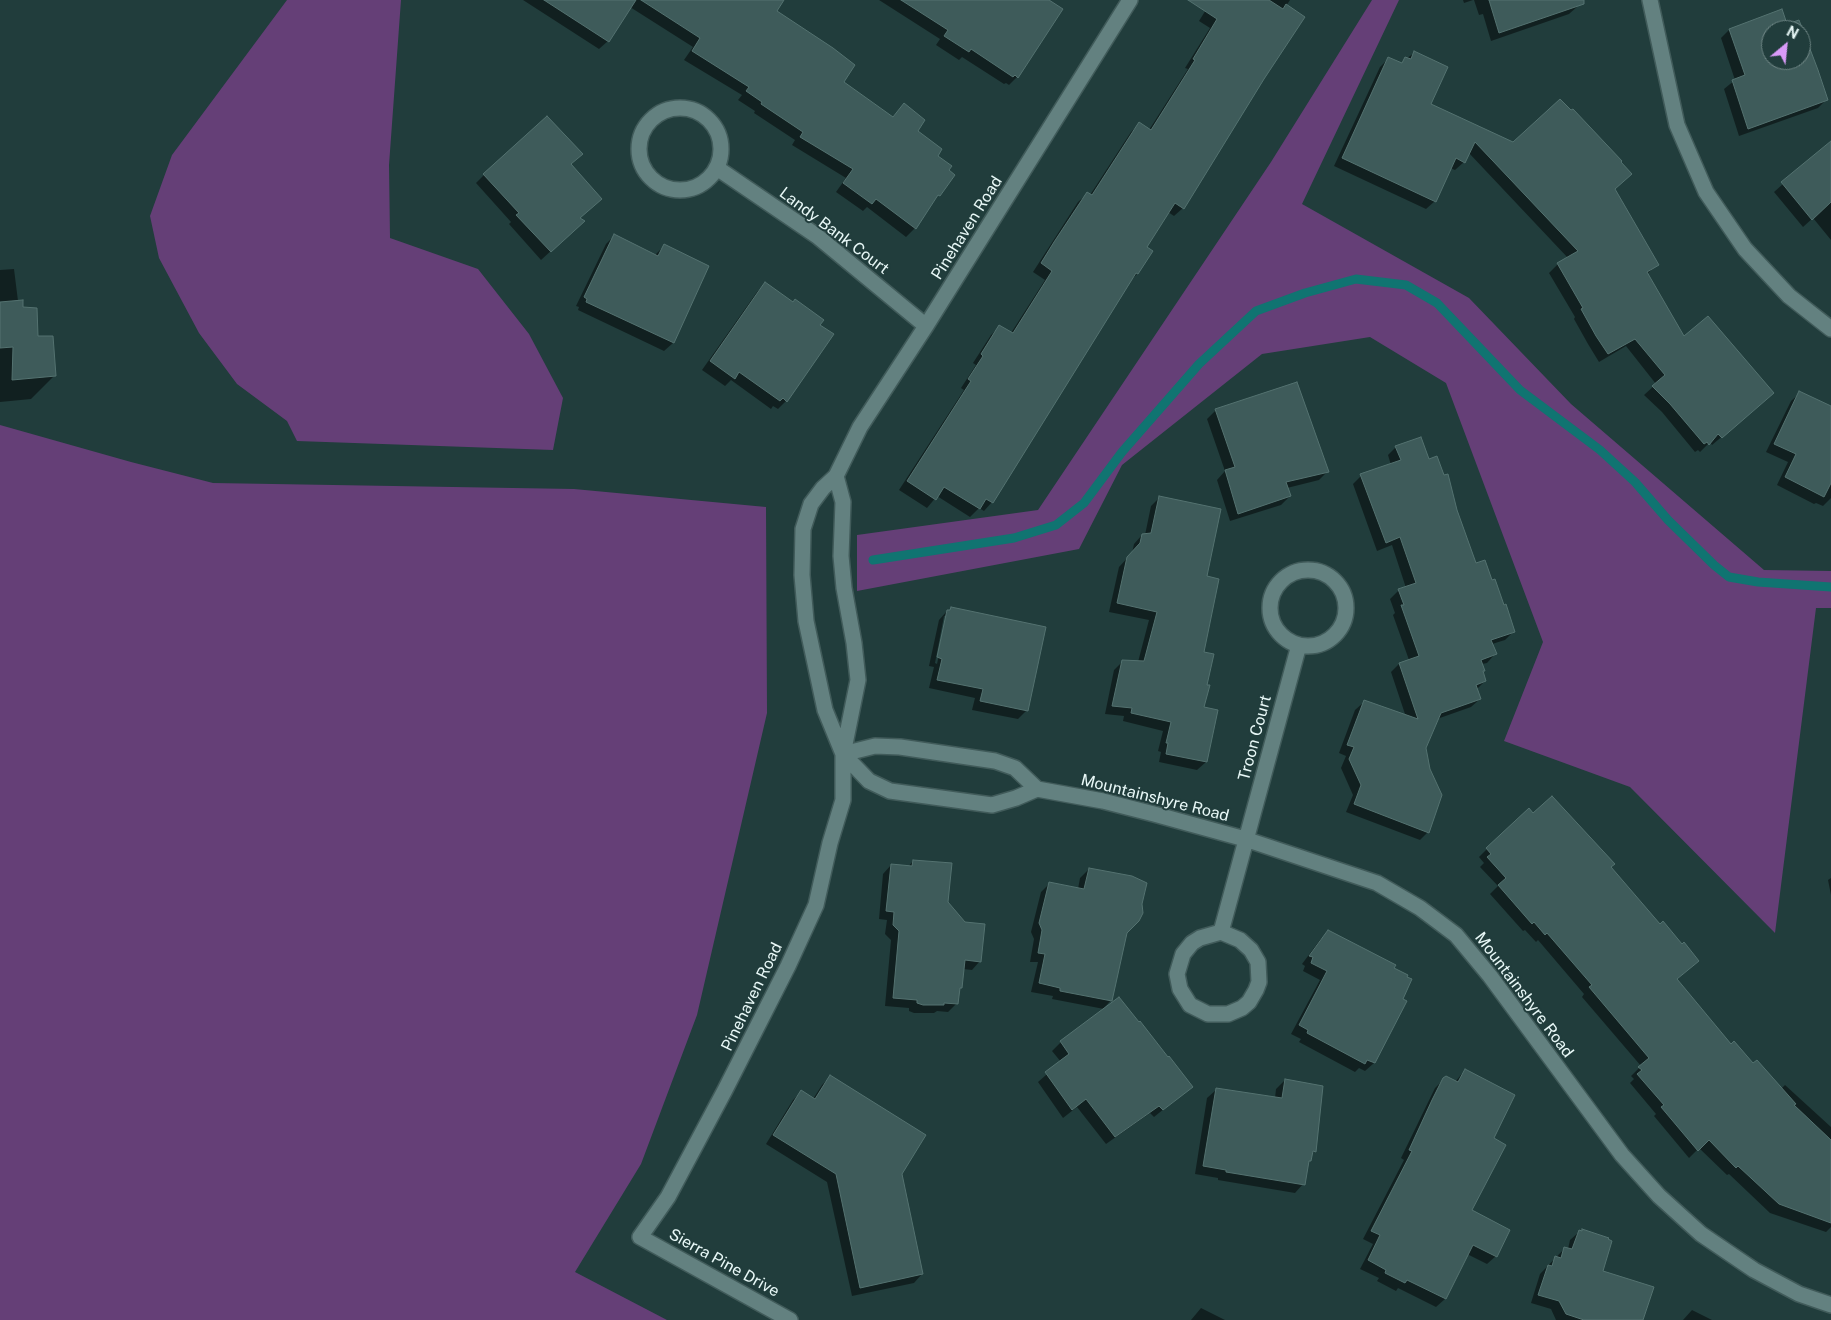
<!DOCTYPE html>
<html>
<head>
<meta charset="utf-8">
<style>
  body { margin:0 }
  #map { position:relative; width:1831px; height:1320px; overflow:hidden; background:#213d3c; font-family:"Public Sans",sans-serif }
  canvas { display:block }
  .north { position:absolute; left:1761px; top:20px; width:50px; height:50px; box-sizing:border-box; background:#213d3c; border:1px solid #718887; border-radius:50%; rotate:28deg; font-size:14px; font-weight:700; line-height:20px; text-align:center; color:#e8f8f7 }
  .north::after { content:''; display:block; margin:auto; width:18px; height:22px; background:#d99af8; clip-path:polygon(50% 0,100% 100%,50% 72%,0 100%) }
</style>
</head>
<body>
<div id="map">
<canvas width="1831" height="1320"></canvas>
<div class="north">N</div>
</div>
<script>
const ctx = document.querySelector('canvas').getContext('2d');
ctx.lineJoin = 'round';
function fillPath(path, color) { ctx.fillStyle = color; ctx.fill(path, 'evenodd'); }
const shape = rows => new Path2D(rows.map(r => 'M' + r).join(''));
function stroke(path, color, width, dash) { ctx.strokeStyle = color; ctx.lineWidth = width; ctx.lineCap = dash ? 'butt' : 'round'; ctx.setLineDash(dash || []); ctx.stroke(path); }
function write(font, color, halo, rows, align = 'center') {
  ctx.font = font + ' "Public Sans",sans-serif'; ctx.lineWidth = 4; ctx.setLineDash([]); ctx.textBaseline = 'middle'; ctx.strokeStyle = halo; ctx.fillStyle = color; for (const [text, x, y, turn = 0] of rows) {
    ctx.save(); ctx.translate(x, y); ctx.rotate((+turn || 0) * Math.PI / 180); ctx.textAlign = isNaN(turn) ? turn : align; if (halo) ctx.strokeText(text, 0, 0); ctx.fillText(text, 0, 0); ctx.restore();
  }
}
fillPath(shape([
  [287,0,401,0,389,165,390,238,478,269,529,334,563,398,553,450,297,441,287,421,237,384,199,333,159,258,150,216,172,155],
  [1372,0,1399,0,1302,204,1469,298,1571,404,1764,570,1831,571,1831,608,1816,608,1775,933,1630,787,1504,741,1543,642,1446,383,1370,337,1262,354,1122,465,1079,549,857,591,857,535,1038,510,1271,162],
  [0,425,131,462,213,483,574,489,766,507,767,713,697,1015,641,1164,575,1272,667,1320,0,1320]
]), '#653f77');
fillPath(shape([
  [523,0,774,0,775,11,842,82,892,118,904,105,916,131,947,171,954,175,931,203,915,228,906,237,867,207,863,211,836,192,846,178,792,145,795,140,754,113,755,111,738,100,742,95,684,60,693,47,630,7,608,41,599,49],
  [879,0,1048,0,1017,77,1009,85,1006,83,1004,84,962,57,959,60,936,45,940,39],
  [1212,0,1290,0,1286,6,1263,78,1183,208,1174,216,1168,212,1145,247,1152,251,1137,274,1131,280,992,502,984,511,979,508,970,517,937,496,927,508,899,490,964,390,961,388,976,365,973,363,991,335,1000,326,1011,333,1045,280,1033,272,1078,202,1087,194,1090,195,1131,132,1139,124,1149,130,1188,69,1185,68,1210,28,1199,21],
  [1463,0,1473,0,1464,3],
  [1474,0,1576,0,1578,6,1569,14,1491,41,1483,14,1479,15],
  [1798,21,1826,100,1818,108,1739,136,1724,89,1735,80,1721,38,1729,30,1786,25],
  [1771,30,1801,30,1801,60,1771,60],
  [1415,52,1429,105,1614,189,1657,264,1647,274,1684,338,1763,402,1712,445,1710,442,1700,452,1698,450,1695,452,1662,412,1644,395,1656,384,1626,346,1599,362,1588,344,1574,319,1575,317,1549,273,1558,264,1568,258,1468,152,1464,162,1455,170,1450,168,1435,201,1426,209,1334,166,1380,67,1389,58,1400,64],
  [1831,141,1831,240,1813,218,1803,227,1774,192],
  [570,165,579,219,575,229,541,260,509,224,511,222,476,183,484,175],
  [614,236,655,255,664,246,707,266,673,343,664,351,578,310,579,307,576,306,606,244],
  [14,269,18,301,55,375,31,399,0,402,0,270],
  [765,284,786,401,778,409,773,406,771,409,731,380,725,386,702,370,757,292],
  [1800,393,1831,406,1831,498,1823,506,1816,503,1814,504,1777,485,1788,462,1766,452,1791,401],
  [1216,410,1327,472,1319,480,1287,488,1290,496,1281,505,1230,521,1217,480,1225,471,1207,419],
  [1396,447,1428,461,1456,510,1475,564,1491,581,1514,631,1505,640,1492,644,1495,654,1487,663,1482,664,1485,681,1477,689,1480,699,1471,707,1437,719,1425,748,1428,832,1420,840,1346,812,1353,795,1341,768,1346,756,1339,753,1355,710,1364,702,1406,717,1391,672,1399,664,1409,660,1393,615,1395,613,1390,599,1399,590,1406,588,1392,545,1377,551,1353,484,1361,476,1391,465,1388,455],
  [1160,497,1206,577,1203,653,1206,686,1203,708,1206,762,1197,770,1159,762,1161,752,1158,751,1163,731,1123,721,1124,716,1105,714,1114,670,1123,661,1138,662,1149,620,1109,612,1119,567,1132,553,1134,544,1142,535,1145,535,1151,506],
  [947,611,1026,711,1018,719,972,710,975,698,929,688,934,667,929,666,939,620],
  [944,616,947,616,937,664,935,663],
  [1533,815,1609,867,1689,969,1676,980,1731,1046,1781,1089,1785,1085,1831,1127,1831,1227,1826,1232,1770,1213,1729,1174,1727,1175,1699,1148,1689,1158,1654,1116,1656,1114,1630,1083,1634,1079,1631,1076,1641,1066,1582,997,1584,994,1538,940,1536,942,1525,930,1523,931,1490,894,1498,886,1480,867,1484,863,1479,857,1487,849],
  [913,861,947,903,980,961,972,970,963,969,961,987,958,990,957,1003,948,1012,937,1011,934,1013,914,1013,909,1011,909,1008,885,1006,891,940,885,934,887,920,879,919,883,874,891,865,908,867],
  [1089,869,1126,932,1111,1000,1104,1008,1191,1087,1154,1117,1150,1113,1106,1144,1077,1107,1063,1118,1038,1082,1061,1062,1052,1051,1061,1042,1104,1009,1052,999,1053,996,1031,992,1038,962,1030,962,1034,939,1031,932,1041,892,1050,883,1078,889,1080,878],
  [1831,878,1831,895,1828,880],
  [1328,931,1374,1063,1365,1071,1359,1068,1355,1072,1299,1042,1301,1039,1291,1034,1320,980,1303,971,1305,966,1302,964,1320,940],
  [1465,1070,1492,1138,1470,1211,1496,1256,1487,1264,1467,1254,1445,1299,1436,1307,1398,1288,1396,1291,1377,1281,1379,1278,1360,1269,1373,1244,1363,1239,1404,1160,1401,1158,1435,1088,1444,1079,1455,1082],
  [830,1077,900,1174,922,1274,914,1283,852,1296,827,1182,766,1144,793,1100,801,1092,813,1099,822,1085],
  [1285,1080,1314,1151,1307,1164,1303,1184,1295,1193,1218,1180,1218,1178,1195,1174,1207,1098,1216,1090,1275,1098,1276,1089],
  [1579,1232,1601,1272,1642,1320,1556,1320,1551,1309,1531,1303,1540,1274,1565,1248,1568,1249,1570,1240],
  [1201,1308,1225,1320,1191,1320],
  [1692,1310,1712,1320,1683,1320]
]), '#0007');
stroke(shape([
  [873,560,1014,538,1056,525,1084,503,1122,452,1199,364,1256,311,1305,293,1356,279,1406,285,1437,303,1520,390,1600,450,1635,482,1668,520,1714,565,1729,577,1758,582,1831,587]
]), '#107471', 9);
const building = shape([
  [544,0,636,0,609,42,544,0],
  [641,0,784,0,777,11,833,48,855,65,844,82,893,117,904,103,925,120,918,131,942,149,938,156,952,166,949,170,955,175,940,196,938,195,916,229,876,199,872,204,843,183,853,169,800,137,803,132,761,104,762,102,746,91,749,87,692,51,700,38,641,0],
  [901,0,1049,0,1063,9,1018,78,1015,75,1013,77,971,49,969,52,944,36,948,30,901,0],
  [1188,0,1269,0,1283,9,1286,4,1305,17,1264,79,1184,209,1175,203,1147,247,1153,251,1138,274,1136,273,993,503,986,499,980,509,944,487,936,500,907,481,971,381,968,379,983,356,981,354,999,325,1013,333,1052,271,1041,263,1054,242,1087,192,1092,195,1139,122,1151,130,1195,60,1193,59,1217,19,1188,0],
  [1489,0,1584,0,1584,4,1499,33,1489,0],
  [1782,9,1787,24,1799,20,1818,70,1828,100,1748,129,1732,80,1745,75,1729,29,1782,9],
  [1771,30,1801,30,1801,60,1771,60,1771,30],
  [1414,51,1448,67,1431,104,1513,142,1560,99,1571,110,1573,109,1622,161,1621,162,1632,174,1615,189,1659,265,1647,272,1684,336,1708,316,1774,393,1722,438,1718,434,1709,445,1707,442,1704,444,1670,404,1652,386,1665,375,1635,339,1608,354,1596,336,1581,309,1583,308,1557,263,1578,251,1475,142,1465,163,1456,158,1436,202,1342,158,1388,57,1402,63,1405,57,1411,59,1414,51],
  [547,116,583,154,571,164,602,199,580,218,585,221,551,252,516,215,519,213,483,174,547,116],
  [1831,141,1831,202,1812,220,1781,182,1831,141],
  [614,234,658,256,664,244,709,266,674,343,586,302,587,299,584,297,614,234],
  [765,282,793,302,795,299,824,320,820,325,834,334,787,402,783,398,780,401,739,372,735,379,710,361,765,282],
  [23,300,23,307,37,308,38,336,53,336,56,376,12,380,13,347,0,348,0,302,23,300],
  [1297,382,1329,472,1286,482,1291,496,1238,514,1225,470,1235,467,1215,409,1297,382],
  [1799,391,1831,406,1831,483,1824,497,1785,477,1796,454,1774,444,1799,391],
  [1421,437,1429,459,1437,456,1444,475,1448,474,1457,510,1476,563,1485,560,1492,580,1495,579,1504,605,1506,604,1515,632,1491,640,1497,654,1481,660,1485,671,1483,671,1486,681,1476,685,1481,699,1441,713,1426,748,1430,769,1442,795,1429,833,1354,804,1361,785,1349,759,1354,747,1347,745,1364,700,1418,719,1399,663,1419,656,1401,605,1404,605,1398,589,1416,583,1400,537,1386,543,1360,474,1401,460,1395,446,1421,437],
  [1159,496,1221,509,1207,576,1219,579,1204,652,1214,654,1207,685,1210,685,1204,707,1218,710,1207,762,1166,754,1168,743,1166,743,1171,722,1131,713,1132,708,1112,706,1122,660,1144,661,1157,612,1117,603,1127,557,1140,543,1142,534,1151,533,1159,496],
  [951,607,1046,627,1028,711,980,701,983,689,937,680,942,659,937,657,947,610,950,610,951,607],
  [1552,796,1615,864,1611,867,1660,924,1663,921,1682,944,1684,942,1699,961,1677,979,1731,1044,1734,1041,1753,1063,1757,1060,1796,1104,1794,1105,1831,1140,1831,1223,1779,1204,1738,1166,1736,1168,1709,1140,1698,1151,1661,1107,1664,1105,1637,1074,1642,1070,1638,1067,1649,1058,1589,987,1592,985,1547,933,1545,935,1534,922,1532,924,1498,885,1506,878,1487,857,1491,854,1486,848,1529,808,1533,813,1552,796],
  [913,860,952,863,948,902,965,922,985,924,981,962,965,960,962,988,960,988,958,1004,944,1003,944,1005,923,1005,917,1003,917,1000,893,998,899,931,893,925,894,912,886,911,891,864,912,866,913,860],
  [1089,868,1132,876,1147,883,1142,904,1143,913,1139,921,1127,933,1112,1001,1060,991,1060,988,1039,983,1045,954,1038,953,1042,930,1039,923,1049,882,1084,889,1089,868],
  [1328,930,1396,965,1394,968,1408,975,1407,977,1412,979,1403,999,1407,1001,1375,1063,1367,1060,1365,1064,1307,1033,1308,1030,1299,1025,1327,971,1311,963,1313,957,1309,956,1328,930],
  [1119,997,1139,1022,1140,1021,1168,1057,1169,1056,1193,1087,1163,1110,1159,1106,1115,1137,1086,1099,1072,1110,1045,1072,1069,1054,1060,1041,1119,997],
  [1465,1069,1515,1095,1494,1138,1506,1145,1472,1210,1510,1230,1497,1257,1473,1245,1446,1299,1407,1280,1405,1283,1385,1273,1386,1270,1368,1260,1380,1235,1371,1231,1412,1151,1409,1150,1432,1100,1443,1078,1446,1076,1458,1082,1465,1069],
  [830,1075,926,1135,902,1174,923,1274,860,1288,836,1174,773,1135,801,1090,815,1099,830,1075],
  [1285,1079,1323,1086,1316,1152,1313,1151,1311,1161,1309,1161,1305,1185,1226,1172,1226,1170,1203,1166,1216,1088,1282,1098,1285,1079],
  [1582,1229,1609,1238,1608,1239,1612,1241,1603,1271,1654,1287,1643,1320,1584,1320,1566,1314,1559,1301,1538,1295,1548,1265,1552,1266,1555,1256,1561,1258,1564,1247,1572,1249,1579,1230,1582,1231,1582,1229]
]);
fillPath(building, '#3e5b5a');
stroke(building, '#547270', 1);
const minor = shape([
  [1650,0,1677,125,1706,192,1745,249,1789,296,1831,329],
  '639 149a41 41 0 1 1 82 0a41 41 0 1 1-82 0Z',
  [717,168,817,236,926,326],
  '1270 608a38 38 0 1 1 76 0a38 38 0 1 1-76 0Z',
  [843,754,875,746,900,747,995,761,1015,768,1037,789,1103,801,1154,814,1245,839,1377,883,1420,908,1456,935,1490,976,1622,1155,1659,1196,1701,1234,1754,1270,1799,1294,1831,1305],
  [1037,789,1016,798,992,805,890,791,869,781,843,754,825,710,806,621,802,575,803,529,811,504,823,488,836,476,860,427,926,326,1130,0],
  [1221,932,1299,645],
  [1221,932,1240,940,1251,950,1258,962,1259,982,1256,990,1249,1002,1242,1008,1228,1014,1208,1014,1190,1005,1180,989,1177,974,1183,954,1192,943,1200,938,1221,932],
  [790,1320,640,1237,668,1197,725,1090,788,966,816,905,830,843,843,800,843,754,858,680,854,643,844,588,841,556,843,502,836,476]
]);
stroke(minor, '#415b5a', 18);
stroke(minor, '#638180', 15);
write('16px', '#e8f8f7', '#213d3c', [
  ["Pinehaven Road",967,228,-58],
  ["Landy Bank Court",834,231,37],
  ["Troon Court",1255,738,-75],
  ["Mountainshyre Road",1155,798,14],
  ["Mountainshyre Road",1524,995,53],
  ["Pinehaven Road",752,997,-64],
  ["Sierra Pine Drive",724,1263,29]
]);
</script>
</body>
</html>
